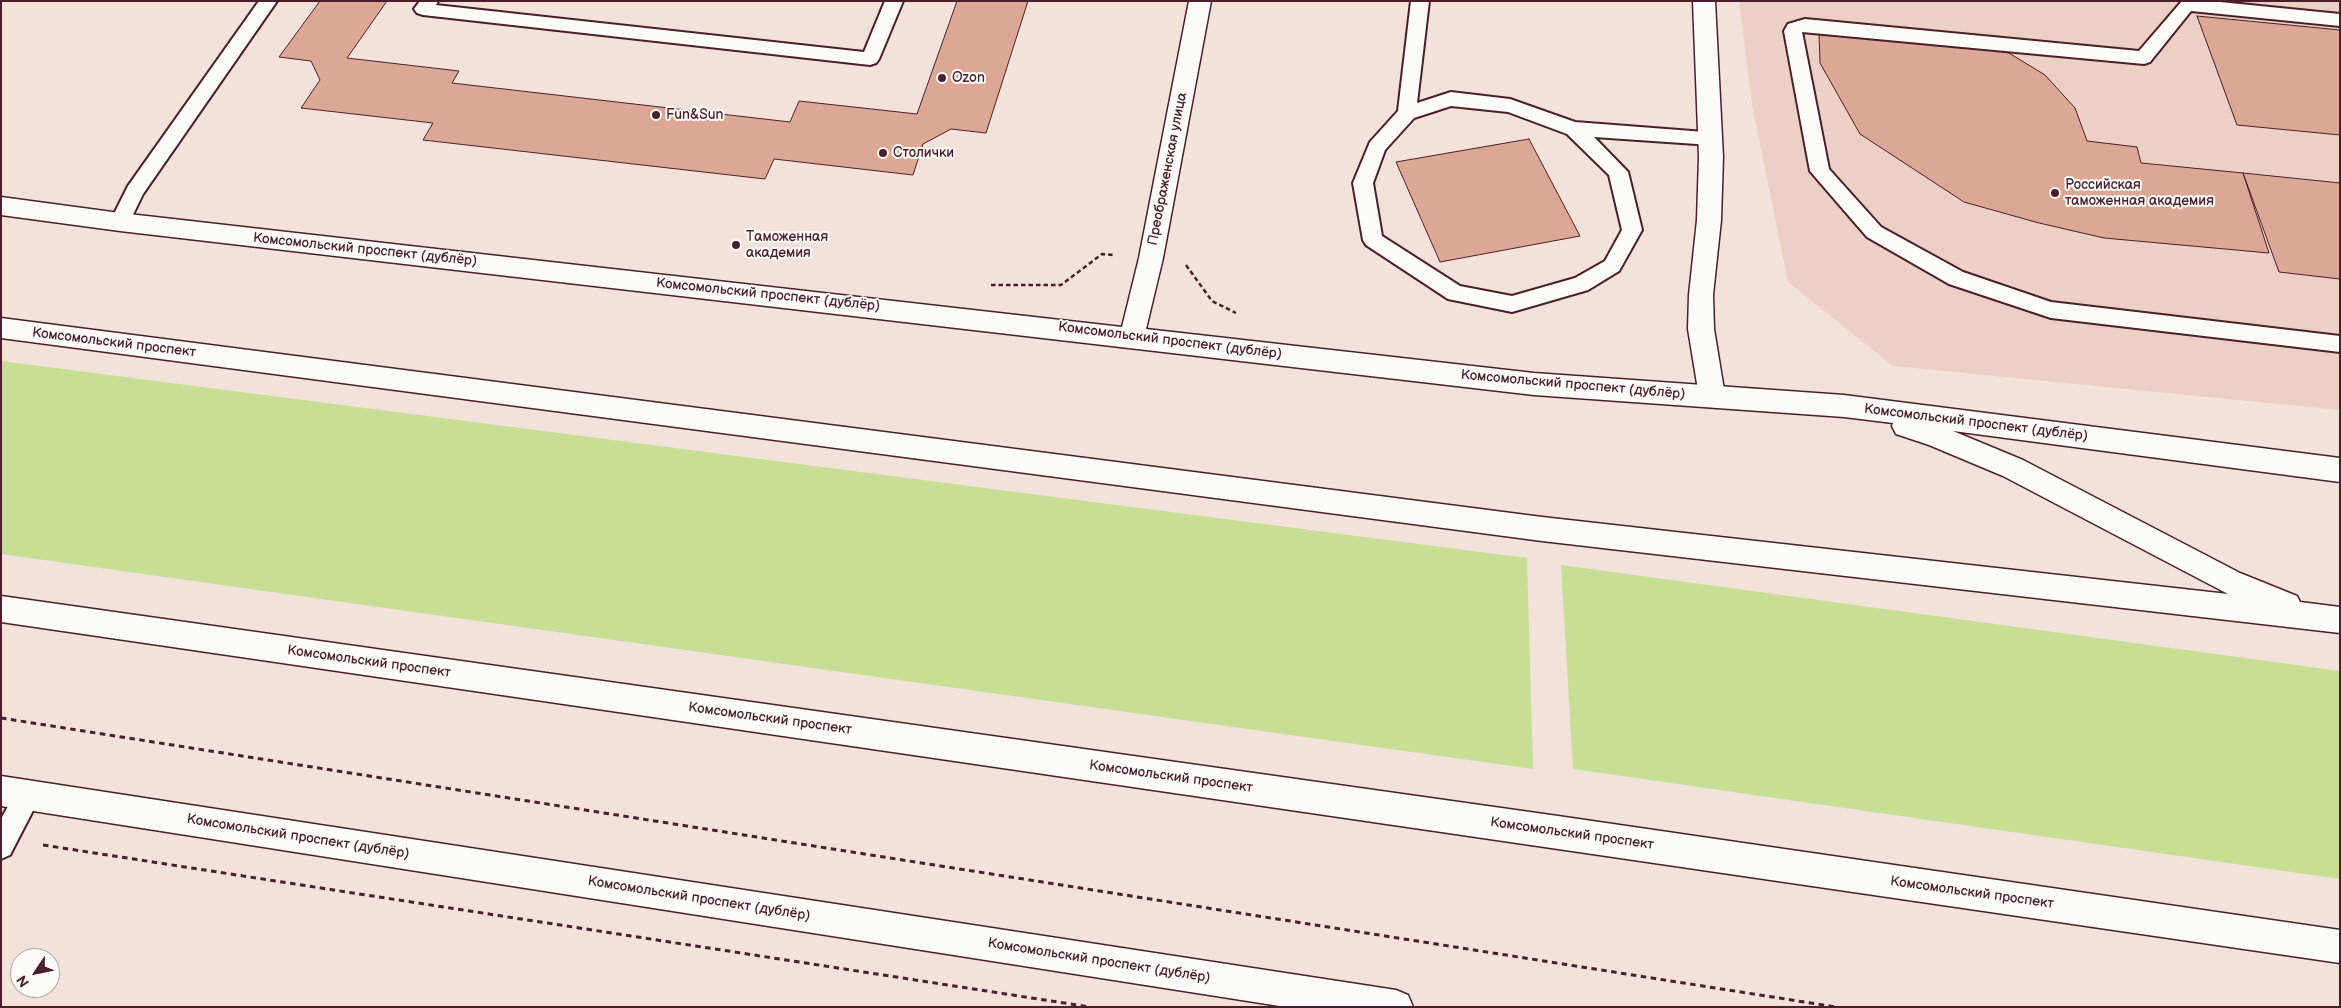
<!DOCTYPE html>
<html>
<head>
<meta charset="utf-8">
<style>
  body { margin:0 }
  #map { position:relative; width:2341px; height:1008px; overflow:hidden; background:#f3e2da; font-family:"Balsamiq Sans",sans-serif }
  canvas { display:block }
  .frame { position:absolute; inset:0; border:2px solid #4a1f2b; pointer-events:none }
  .north { position:absolute; left:10px; top:948px; width:50px; height:50px; box-sizing:border-box; background:#fdfcf7; border:1px solid #b5a4a5; border-radius:50%; rotate:236deg; font-size:14px; font-weight:700; line-height:20px; text-align:center; color:#4a1f2b }
  .north::after { content:''; display:block; margin:auto; width:18px; height:22px; background:#4a1f2b; clip-path:polygon(50% 0,100% 100%,50% 72%,0 100%) }
</style>
</head>
<body>
<div id="map">
<canvas width="2341" height="1008"></canvas>
<div class="frame"></div>
<div class="north">N</div>
</div>
<script>
const ctx = document.querySelector('canvas').getContext('2d');
ctx.lineJoin = 'round';
function fillPath(path, color) { ctx.fillStyle = color; ctx.fill(path, 'evenodd'); }
const shape = rows => new Path2D(rows.map(r => 'M' + r).join(''));
function stroke(path, color, width, dash) { ctx.strokeStyle = color; ctx.lineWidth = width; ctx.lineCap = dash ? 'butt' : 'round'; ctx.setLineDash(dash || []); ctx.stroke(path); }
function write(font, color, halo, rows, align = 'center') {
  ctx.font = font + ' "Balsamiq Sans",sans-serif'; ctx.lineWidth = 4; ctx.setLineDash([]); ctx.textBaseline = 'middle'; ctx.strokeStyle = halo; ctx.fillStyle = color; for (const [text, x, y, turn = 0] of rows) {
    ctx.save(); ctx.translate(x, y); ctx.rotate((+turn || 0) * Math.PI / 180); ctx.textAlign = isNaN(turn) ? turn : align; if (halo) ctx.strokeText(text, 0, 0); ctx.fillText(text, 0, 0); ctx.restore();
  }
}
fillPath(shape([
  [1739,1,2340,1,2340,410,1893,366,1788,282,1752,104]
]), '#ecd0c5');
fillPath(shape([
  [1,361,1527,558,1533,769,1,554],
  [1561,565,2340,671,2340,879,1573,769]
]), '#c6df95');
const building = shape([
  [320,1,387,1,347,58,459,71,452,83,790,122,799,101,917,114,957,1,1028,1,986,133,951,129,923,144,913,175,774,159,765,179,423,140,433,123,301,108,320,80,311,61,279,57,320,1],
  [2197,16,2340,30,2340,135,2237,125,2197,16],
  [1819,33,2004,50,2045,75,2075,108,2087,141,2137,147,2141,163,2243,173,2269,253,2104,238,2039,223,1964,202,1860,134,1820,63,1819,33],
  [1529,139,1580,236,1440,262,1396,162,1529,139],
  [2243,173,2340,183,2340,279,2279,272,2243,173]
]);
fillPath(building, '#dda795');
stroke(building, '#4a1f2b', 1);
const lane = shape([
  [259,1,277,1,143,194,127,227,120,229,113,227,110,222,128,186,259,1],
  [420,1,438,1,436,5,864,52,885,1,903,1,879,59,876,63,870,65,423,15,417,13,414,9,420,1],
  [1411,1,1429,1,1417,103,1451,92,1510,99,1575,122,1718,133,1720,138,1718,143,1711,145,1594,137,1628,172,1642,230,1619,271,1588,290,1512,312,1448,299,1366,245,1363,240,1353,183,1370,142,1398,111,1411,1],
  [1451,106,1508,112,1567,134,1609,175,1622,230,1605,261,1575,278,1512,296,1460,286,1382,236,1373,183,1385,150,1414,118,1451,106],
  [2182,1,2210,1,2340,14,2340,26,2191,11,2150,62,2144,64,1802,32,1829,169,1881,227,1963,272,2051,302,2340,336,2340,352,2051,318,1949,284,1867,237,1810,171,1784,31,1788,24,1805,19,2139,51,2182,1],
  [28,783,37,786,41,795,10,855,1,859,1,819,19,786,28,783]
]);
const street = shape([
  [1693,1,1715,1,1723,157,1721,220,1713,295,1714,329,1725,396,1721,404,1712,407,1703,404,1699,396,1688,329,1689,295,1697,220,1699,157,1693,1]
]);
const secondary = shape([
  [1189,1,1211,1,1163,258,1146,329,1534,373,1844,395,2340,458,2340,482,1953,431,2023,460,2240,573,2297,596,2300,602,2340,607,2340,633,1542,541,1,338,1,318,1542,517,2228,594,2003,476,1929,445,1896,434,1892,426,1893,423,1844,417,1534,395,120,231,1,215,1,197,120,213,1122,327,1139,258,1189,1],
  [1,596,1558,816,2340,930,2340,963,1,622,1,596],
  [1,776,1396,990,1408,995,1413,1007,1286,1007,1,806,1,776]
]);
stroke(lane, '#4a1f2b', 4);
stroke(street, '#4a1f2b', 3);
stroke(secondary, '#4a1f2b', 3);
stroke(shape([
  [1186,265,1212,301,1236,313],
  [991,285,1061,285,1102,254,1114,255]
]), '#4a1f2b', 2.5, [4.5, 3]);
stroke(shape([
  [1,718,1836,1007],
  [43,845,1090,1007]
]), '#4a1f2b', 3, [5.5, 4.5]);
fillPath(lane, '#fdfcf7');
fillPath(street, '#fdfcf7');
fillPath(secondary, '#fdfcf7');
for (const [x, y, r, color] of [
  [942,78,5,"#4a1f2b"],
  [656,115,5,"#4a1f2b"],
  [883,153,5,"#4a1f2b"],
  [2055,193,5,"#4a1f2b"],
  [736,245,5,"#4a1f2b"]
]) { const dot = new Path2D(); dot.arc(x, y, r, 0, 2 * Math.PI); ctx.fillStyle = color; ctx.fill(dot); stroke(dot, '#fdfcf7', 2); }
write('14px', '#4a1f2b', '#fdfcf7', [
  ["Ozon",952,78],
  ["Fun&Sun",666,115],
  ["Столички",893,153],
  ["Российская",2065,185],
  ["таможенная академия",2065,201],
  ["Таможенная",746,237],
  ["академия",746,253]
], 'left');
write('14px', '#4a1f2b', '#fdfcf7', [
  ["Преображенская улица",1168,169,-79],
  ["Комсомольский проспект (дублёр)",365,250,6],
  ["Комсомольский проспект (дублёр)",768,295,6],
  ["Комсомольский проспект (дублёр)",1170,341,7],
  ["Комсомольский проспект",114,343,7],
  ["Комсомольский проспект (дублёр)",1573,385,5],
  ["Комсомольский проспект (дублёр)",1976,423,7],
  ["Комсомольский проспект",369,662,8],
  ["Комсомольский проспект",770,719,8],
  ["Комсомольский проспект",1171,777,8],
  ["Комсомольский проспект",1572,834,8],
  ["Комсомольский проспект (дублёр)",298,837,9],
  ["Комсомольский проспект",1972,893,8],
  ["Комсомольский проспект (дублёр)",699,899,9],
  ["Комсомольский проспект (дублёр)",1099,961,9]
]);
</script>
</body>
</html>
